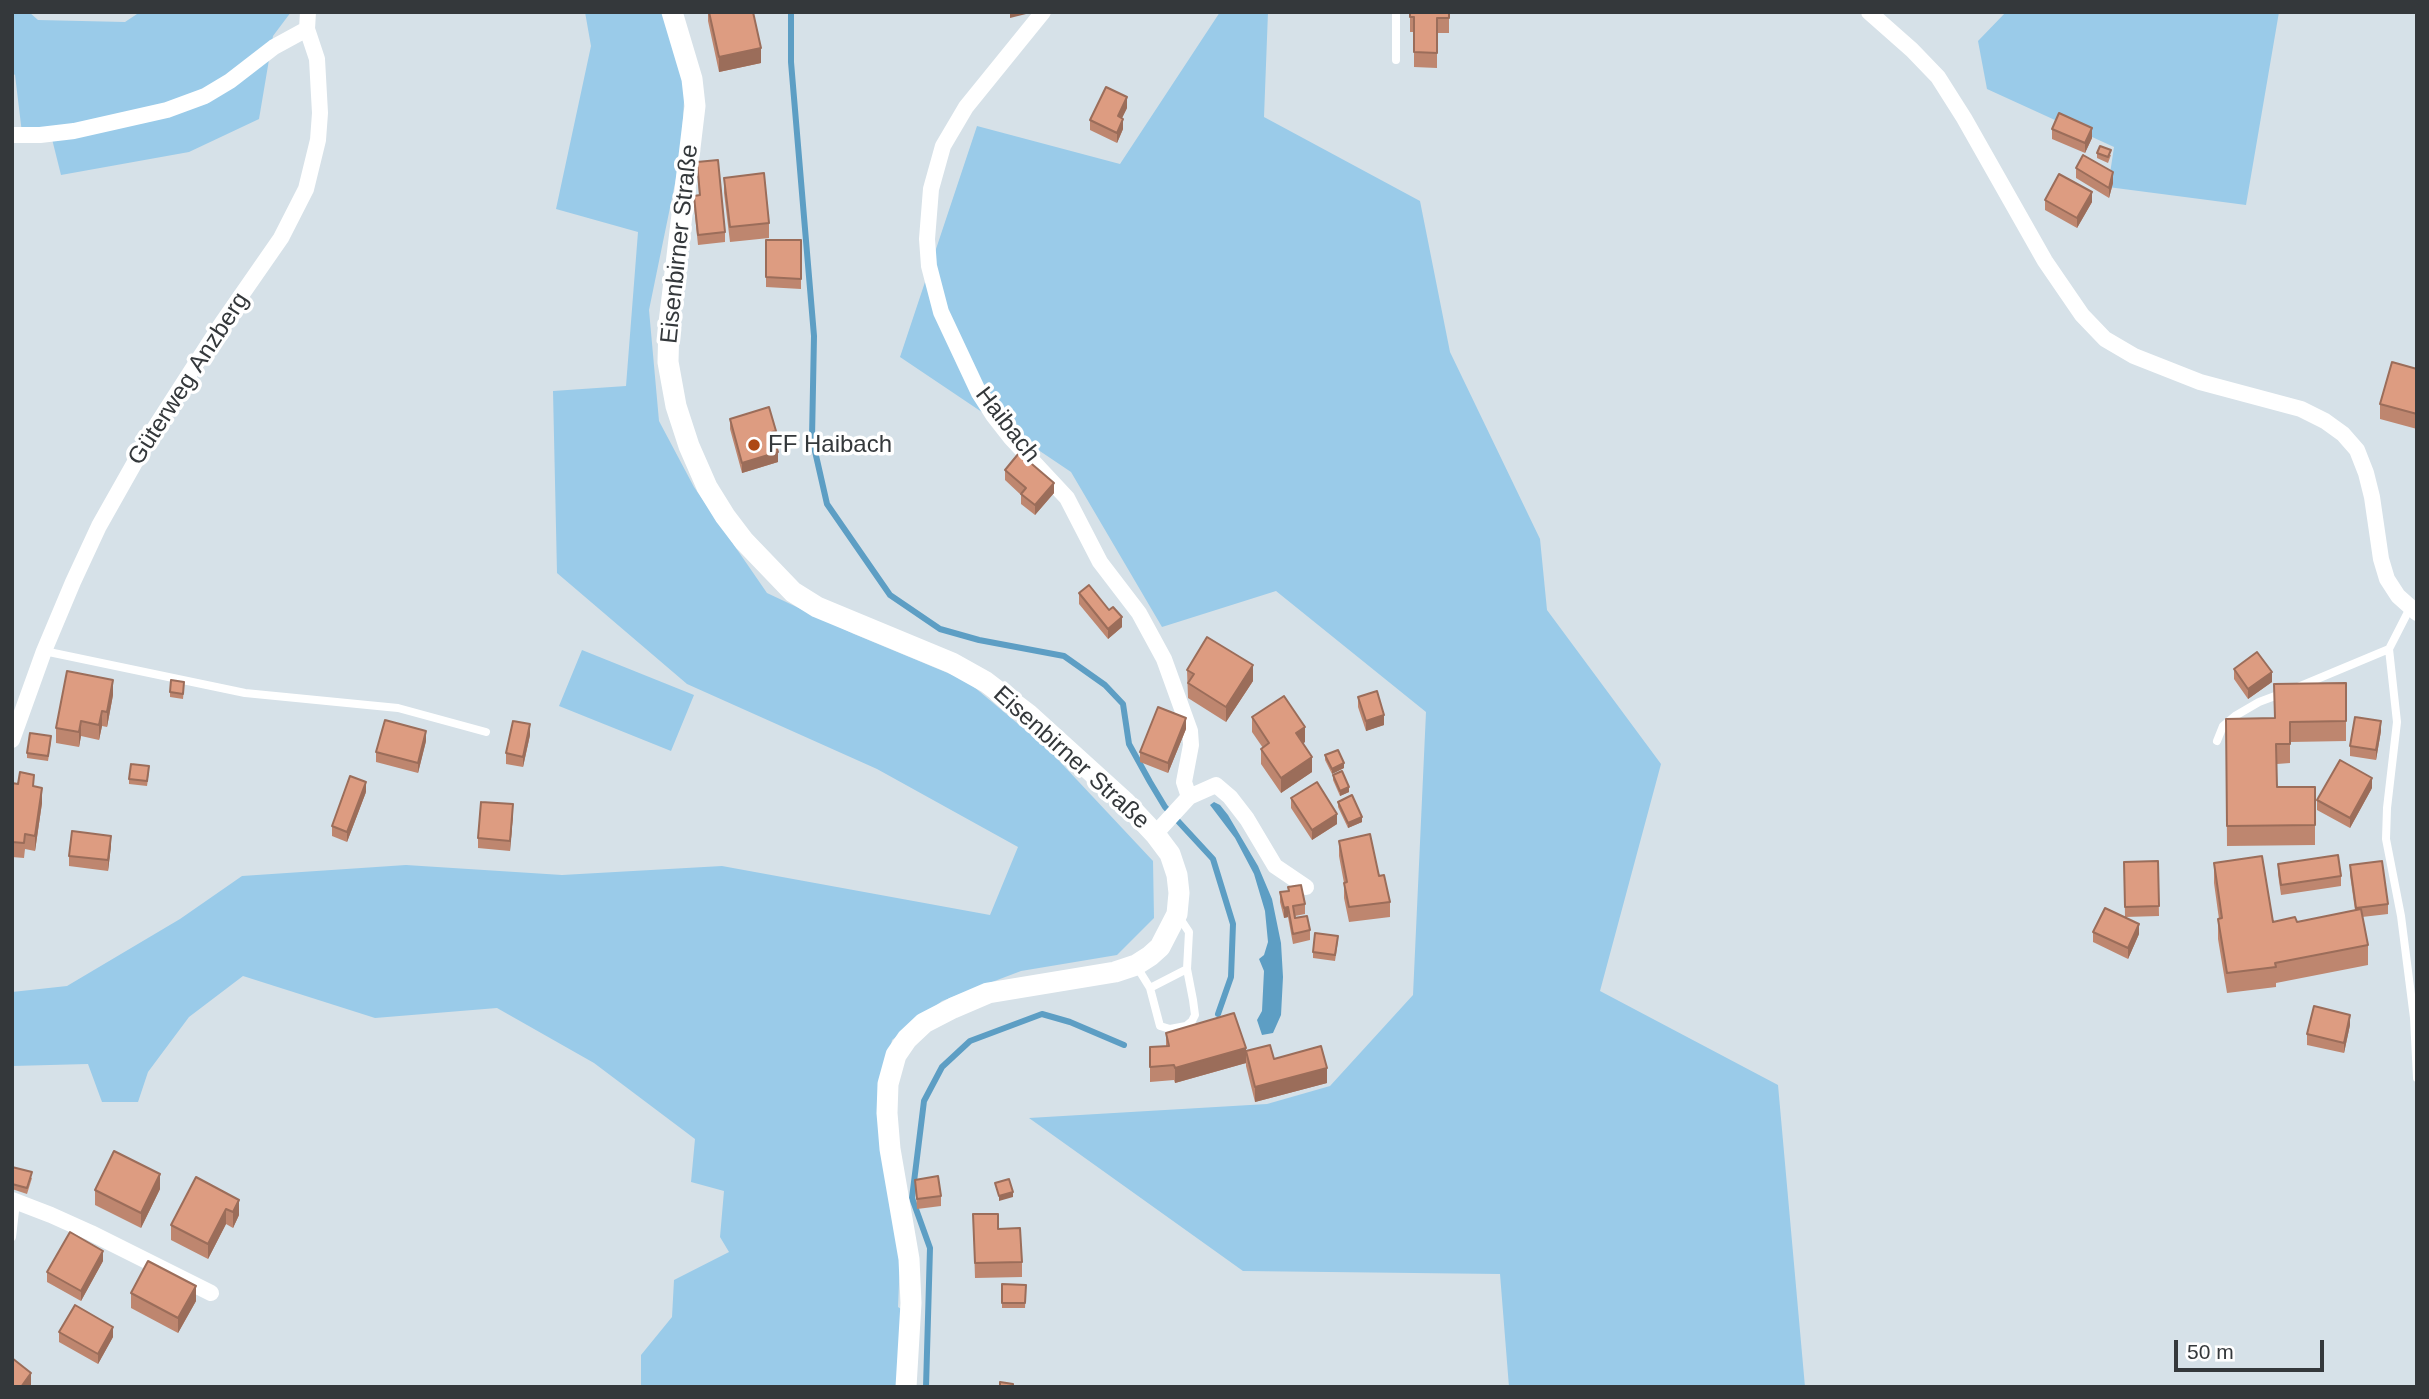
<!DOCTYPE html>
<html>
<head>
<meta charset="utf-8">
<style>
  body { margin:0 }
  #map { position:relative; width:2429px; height:1399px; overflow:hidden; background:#d6e1e8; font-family:Arial,sans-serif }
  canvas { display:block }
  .frame { position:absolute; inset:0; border:14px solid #34383b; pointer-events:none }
  .scale { position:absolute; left:2174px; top:1340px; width:150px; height:32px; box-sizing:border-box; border:4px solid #34383b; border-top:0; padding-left:9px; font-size:21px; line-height:24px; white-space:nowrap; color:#34383b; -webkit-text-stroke:5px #fff; paint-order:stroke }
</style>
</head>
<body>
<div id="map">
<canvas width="2429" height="1399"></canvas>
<div class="frame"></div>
<div class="scale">50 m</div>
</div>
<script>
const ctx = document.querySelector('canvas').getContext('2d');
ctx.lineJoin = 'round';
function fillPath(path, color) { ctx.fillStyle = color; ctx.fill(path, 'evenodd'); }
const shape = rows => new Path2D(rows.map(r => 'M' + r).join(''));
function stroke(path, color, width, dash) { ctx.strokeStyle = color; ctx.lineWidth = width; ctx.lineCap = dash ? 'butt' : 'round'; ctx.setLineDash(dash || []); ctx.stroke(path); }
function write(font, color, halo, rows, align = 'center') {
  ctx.font = font + ' Arial,sans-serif'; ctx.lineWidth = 7; ctx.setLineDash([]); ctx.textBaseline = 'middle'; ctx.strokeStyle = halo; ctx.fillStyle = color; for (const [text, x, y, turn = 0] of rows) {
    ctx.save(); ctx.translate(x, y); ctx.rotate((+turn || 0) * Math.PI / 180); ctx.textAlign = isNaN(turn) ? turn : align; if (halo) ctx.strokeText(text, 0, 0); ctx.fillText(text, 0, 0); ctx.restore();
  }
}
fillPath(shape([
  [12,12,29,12,38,20,125,22,140,12,291,12,273,36,259,119,189,152,61,175,51,135,22,133,15,75,12,73],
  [585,12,663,12,685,83,681,154,649,310,659,421,694,487,767,593,854,634,967,681,1048,749,1153,861,1154,918,1117,955,1021,971,942,1001,892,1040,879,1107,901,1238,898,1307,906,1312,902,1387,641,1387,641,1355,672,1317,674,1280,729,1252,720,1237,724,1191,691,1182,695,1139,594,1063,497,1008,375,1018,243,976,189,1017,148,1072,138,1102,102,1102,88,1064,12,1066,12,992,67,986,180,919,242,876,406,865,562,875,722,866,990,915,1018,847,877,769,687,684,557,573,553,391,626,386,638,232,556,209,591,46],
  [1220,12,1268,12,1264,117,1420,201,1450,352,1540,539,1547,610,1661,764,1600,991,1778,1085,1805,1387,1509,1387,1500,1274,1243,1271,1029,1118,1267,1104,1330,1086,1413,995,1426,712,1276,591,1162,627,1071,472,900,357,977,126,1120,164],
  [2006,12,2279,12,2246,205,2108,187,2114,147,1987,89,1978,41],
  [582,650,694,695,671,751,559,706]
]), '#9acbe9');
fillPath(shape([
  [1214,802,1220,805,1228,815,1258,866,1272,899,1281,943,1283,977,1281,1015,1273,1033,1262,1035,1257,1020,1262,1011,1264,971,1259,959,1264,955,1268,942,1265,911,1254,874,1235,838,1210,805]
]), '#5d9ec4');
stroke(shape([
  [791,12,791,62,814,336,812,438,827,504,890,595,940,629,979,640,1064,656,1105,685,1123,704,1129,744,1150,782,1165,807,1213,859,1233,924,1231,977,1218,1014],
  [926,1387,930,1248,912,1198,924,1101,942,1067,970,1041,1042,1014,1070,1022,1124,1045]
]), '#5d9ec4', 6);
stroke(shape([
  [1396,60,1396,12],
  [2410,608,2389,649,2397,722,2387,808,2386,839,2401,916,2414,1018,2417,1078],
  [44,651,245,693,398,708,486,732],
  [2298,687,2389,649],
  [2217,741,2223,726,2235,716,2259,702,2283,693],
  [1137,967,1150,988,1160,1026,1170,1029,1186,1026,1192,1021,1195,1015,1193,1000,1187,969,1189,932,1179,917],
  [1150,988,1187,969],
  [12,1237,16,1202]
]), '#fff', 8);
stroke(shape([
  [1043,12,966,107,943,146,931,189,927,239,929,266,941,312,979,393,993,415,1011,438,1067,498,1100,562,1139,613,1164,659,1190,731,1191,745,1184,782,1189,797,1155,834],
  [1869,12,1912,50,1938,77,1964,118,2045,261,2082,315,2105,339,2134,356,2200,382,2301,409,2325,421,2343,434,2357,450,2366,473,2372,497,2381,559,2387,579,2398,596,2417,613],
  [12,135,40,135,74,131,167,110,205,96,230,81,274,47,307,29],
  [12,740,44,651,73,582,99,526,152,432,222,323,281,238,306,189,318,140,320,113,317,59,307,29,308,12],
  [1189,797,1216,785,1230,797,1247,819,1275,866,1306,887],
  [12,1200,51,1215,91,1233,211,1293]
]), '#fff', 16);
stroke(shape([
  [672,12,692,79,695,106,669,323,668,362,676,406,689,446,707,487,725,516,744,541,793,592,817,607,952,663,986,682,1028,714,1125,802,1155,834,1170,854,1177,875,1179,893,1177,914,1160,947,1150,956,1136,965,1115,972,988,993,953,1008,924,1023,907,1039,896,1055,888,1084,887,1113,890,1149,909,1259,911,1303,906,1387]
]), '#fff', 21);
fillPath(shape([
  [708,12,753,12,761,63,719,72,708,21],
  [1410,12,1449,12,1449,33,1437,33,1437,68,1414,67,1414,32,1410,32],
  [1127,108,1122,118,1123,129,1117,143,1090,130,1090,120],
  [2052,129,2092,138,2085,153,2052,139],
  [2097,153,2111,155,2108,163,2097,158],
  [697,162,725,232,725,242,698,245,694,206,694,196,699,195],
  [2076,168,2113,183,2109,198,2076,178],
  [724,178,769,223,769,238,730,242,724,193],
  [2045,200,2092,202,2077,228,2045,210],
  [766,240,801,240,801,289,766,287],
  [2417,369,2417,429,2380,419,2380,404],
  [730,419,776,441,774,442,778,462,742,473,730,429],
  [1005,470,1054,493,1035,515,1021,504,1021,495,1005,480],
  [1079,593,1122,627,1108,639,1079,604],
  [2234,669,2272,682,2248,699,2234,679],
  [1187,670,1253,681,1226,722,1188,698],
  [2346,683,2346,741,2290,742,2290,763,2277,764,2277,787,2315,787,2315,845,2227,846,2226,719,2274,718],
  [184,687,183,699,170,697,170,692],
  [113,695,107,727,102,726,99,740,81,736,79,747,56,743,56,728],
  [1358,697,1384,725,1366,731,1358,707],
  [1252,717,1305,742,1303,743,1312,772,1281,793,1261,764,1261,749,1263,748,1252,732],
  [1186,729,1168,773,1140,762,1140,752],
  [2381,731,2376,760,2350,756,2350,746],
  [530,735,523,767,506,764,506,753],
  [51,741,48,761,27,758,27,753],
  [426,741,418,773,376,762,376,752],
  [1325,755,1344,768,1332,774,1325,760],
  [149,771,147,786,129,784,129,779],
  [1333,775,1349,792,1340,796,1333,780],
  [12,783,34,787,42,803,35,851,25,849,24,858,12,857],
  [2372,788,2350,828,2317,810,2317,800],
  [366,792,347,842,332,836,332,826],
  [1291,798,1337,824,1312,840,1291,808],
  [1338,802,1362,822,1348,828,1338,807],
  [513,814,510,851,478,848,478,838],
  [1339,841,1390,902,1390,917,1349,922,1344,898,1344,883,1339,856],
  [111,846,108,871,69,866,69,856],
  [2158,861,2159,916,2125,917,2124,862],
  [2214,863,2273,922,2297,922,2355,910,2350,875,2350,865,2388,904,2388,914,2362,917,2368,945,2368,965,2276,983,2276,987,2227,993,2218,939,2218,919,2219,919,2214,883],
  [2278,864,2341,876,2341,886,2281,895,2278,874],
  [1288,887,1305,904,1305,914,1295,916,1295,918,1310,930,1310,940,1293,944,1288,917,1284,918,1280,902,1280,892,1288,891],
  [2093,932,2139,934,2128,959,2093,942],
  [1338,941,1335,961,1313,958,1313,952],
  [2350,1025,2344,1053,2307,1045,2307,1034],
  [1166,1033,1246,1063,1175,1083,1174,1080,1150,1082,1150,1047,1166,1046],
  [1246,1051,1274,1059,1327,1083,1255,1102,1246,1066],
  [12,1167,32,1178,27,1194,12,1189],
  [196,1177,239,1215,233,1228,226,1224,208,1259,171,1240,171,1225],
  [915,1180,941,1196,941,1206,917,1209],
  [160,1189,141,1228,95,1205,95,1190],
  [973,1214,998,1229,1022,1262,1022,1277,975,1278],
  [103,1261,81,1301,47,1282,47,1272],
  [1002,1284,1026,1285,1025,1308,1002,1308],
  [131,1293,196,1301,178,1333,131,1308],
  [59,1332,113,1337,98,1364,59,1342]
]), '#be866f');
fillPath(shape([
  [1013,12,1030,12,1030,13,1010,18,1010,13],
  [761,48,761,63,719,72,719,57],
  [1127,97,1127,108,1118,126,1118,116],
  [1123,119,1123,129,1117,143,1117,133],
  [2092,128,2092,138,2085,153,2085,143],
  [2113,172,2113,183,2109,198,2109,188],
  [2092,192,2092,202,2077,228,2077,218],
  [776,431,776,441,772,443,772,432],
  [778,452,778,462,742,473,742,463],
  [1054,483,1054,493,1035,515,1035,505],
  [1122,617,1122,627,1108,639,1108,629],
  [1253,665,1253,681,1226,722,1226,707],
  [2272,672,2272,682,2248,699,2248,689],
  [113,680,113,695,107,727,107,712],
  [102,711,102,726,99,740,99,725],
  [1384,715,1384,725,1366,731,1366,721],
  [1186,718,1186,729,1168,773,1168,763],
  [81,721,81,736,79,747,79,732],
  [2381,721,2381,731,2376,760,2376,750],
  [530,724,530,735,523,767,523,757],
  [1305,727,1305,742,1296,748,1296,733],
  [426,731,426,741,418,773,418,763],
  [1312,757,1312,772,1281,793,1281,778],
  [1344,763,1344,768,1332,774,1332,769],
  [2372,778,2372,788,2350,828,2350,818],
  [366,782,366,792,347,842,347,832],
  [1349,787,1349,792,1340,796,1340,791],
  [42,788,42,803,35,851,35,836],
  [513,804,513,814,510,851,510,841],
  [1337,814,1337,824,1312,840,1312,830],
  [1362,817,1362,822,1348,828,1348,823],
  [111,836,111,846,108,871,108,860],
  [1288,907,1288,917,1284,918,1284,908],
  [2139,924,2139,934,2128,959,2128,948],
  [2350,1015,2350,1025,2344,1053,2344,1043],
  [1246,1048,1246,1063,1175,1083,1175,1068],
  [1327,1068,1327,1083,1255,1102,1255,1087],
  [160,1174,160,1189,141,1228,141,1213],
  [1013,1192,1013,1197,999,1201,999,1196],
  [239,1200,239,1215,233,1228,233,1212],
  [226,1209,226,1224,208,1259,208,1244],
  [103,1251,103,1261,81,1301,81,1291],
  [196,1286,196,1301,178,1333,178,1318],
  [113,1327,113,1337,98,1364,98,1354],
  [31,1373,31,1387,21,1387]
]), '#9b6d5a');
const building = shape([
  [709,12,753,12,761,48,719,57,709,12],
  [1410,12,1449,12,1449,18,1437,18,1437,53,1414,52,1414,17,1410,17,1410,12],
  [1106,87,1127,97,1118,116,1123,119,1117,133,1090,120,1106,87],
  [2059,113,2092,128,2085,143,2052,129,2059,113],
  [2100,146,2111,150,2108,157,2097,153,2100,146],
  [2083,155,2113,172,2109,188,2076,168,2083,155],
  [718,160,725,232,698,235,694,196,700,195,697,162,718,160],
  [764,173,769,223,730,227,724,178,764,173],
  [2059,174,2092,192,2077,218,2045,200,2059,174],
  [766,240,801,240,801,279,766,277,766,240],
  [2392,362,2417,369,2417,414,2380,404,2392,362],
  [769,407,776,431,772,432,778,452,742,463,730,419,769,407],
  [1019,453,1054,483,1035,505,1021,494,1026,488,1005,470,1019,453],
  [1089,585,1109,610,1113,607,1122,617,1108,629,1079,593,1089,585],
  [1207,637,1253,665,1226,707,1188,683,1194,674,1187,670,1207,637],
  [2257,652,2272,672,2248,689,2234,669,2257,652],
  [67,671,113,680,107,712,102,711,99,725,81,721,79,732,56,728,67,671],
  [171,680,184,682,183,694,170,692,171,680],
  [2346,683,2346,721,2290,722,2290,744,2276,744,2277,787,2315,787,2315,825,2227,826,2226,719,2275,718,2274,684,2346,683],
  [1377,691,1384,715,1366,721,1358,697,1377,691],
  [1284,696,1305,727,1296,733,1312,757,1281,778,1261,749,1269,743,1252,717,1284,696],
  [1158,707,1186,718,1168,763,1140,752,1158,707],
  [2355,717,2381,721,2376,750,2350,746,2355,717],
  [385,720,426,731,418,763,376,752,385,720],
  [513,721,530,724,523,757,506,753,513,721],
  [30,733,51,736,48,756,27,753,30,733],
  [1338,750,1344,763,1332,769,1325,755,1338,750],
  [2340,760,2372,778,2350,818,2317,800,2340,760],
  [131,764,149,766,147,781,129,779,131,764],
  [1342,771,1349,787,1340,791,1333,775,1342,771],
  [20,772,34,775,33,786,42,788,35,836,25,834,24,843,12,842,12,783,18,784,20,772],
  [350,776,366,782,347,832,332,826,350,776],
  [1317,782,1337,814,1312,830,1291,798,1317,782],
  [1352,795,1362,817,1348,823,1338,802,1352,795],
  [481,802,513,804,510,841,478,838,481,802],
  [72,831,111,836,108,860,69,856,72,831],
  [1370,834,1379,876,1384,875,1390,902,1349,907,1344,883,1347,882,1339,841,1370,834],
  [2338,855,2341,876,2281,885,2278,864,2338,855],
  [2262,856,2273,922,2295,917,2297,922,2361,909,2368,945,2275,963,2276,967,2227,973,2218,919,2222,918,2214,863,2262,856],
  [2158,861,2159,906,2125,907,2124,862,2158,861],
  [2382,861,2388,904,2356,908,2350,865,2382,861],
  [1301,885,1305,904,1293,906,1295,918,1307,916,1310,930,1293,934,1288,907,1284,908,1280,892,1289,891,1288,887,1301,885],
  [2105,908,2139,924,2128,948,2093,932,2105,908],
  [1315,933,1338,936,1335,955,1313,952,1315,933],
  [2314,1006,2350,1015,2344,1043,2307,1034,2314,1006],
  [1234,1013,1246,1048,1175,1068,1174,1065,1150,1067,1150,1047,1169,1046,1166,1033,1234,1013],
  [1270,1045,1274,1059,1321,1046,1327,1068,1255,1087,1246,1051,1270,1045],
  [114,1151,160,1174,141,1213,95,1190,114,1151],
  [12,1167,32,1172,27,1188,12,1184,12,1167],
  [938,1176,941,1196,917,1199,915,1180,938,1176],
  [196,1177,239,1200,233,1212,226,1209,208,1244,171,1225,196,1177],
  [1009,1179,1013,1192,999,1196,995,1183,1009,1179],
  [973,1214,998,1214,998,1229,1020,1228,1022,1262,975,1263,973,1214],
  [70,1232,103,1251,81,1291,47,1272,70,1232],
  [148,1261,196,1286,178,1318,131,1293,148,1261],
  [1002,1284,1026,1285,1025,1303,1002,1303,1002,1284],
  [75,1305,113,1327,98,1354,59,1332,75,1305],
  [12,1358,31,1373,21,1387,12,1387,12,1358],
  [1000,1382,1013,1384,1013,1387,1000,1387,1000,1382]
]);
fillPath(building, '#dd9c81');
stroke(building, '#9b6d5a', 2);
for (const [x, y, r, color] of [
  [754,445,7,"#ad4915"]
]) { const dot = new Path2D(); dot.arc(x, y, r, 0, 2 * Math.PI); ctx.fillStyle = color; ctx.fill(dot); stroke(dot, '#fff', 2.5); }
write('24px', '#34383b', '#fff', [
  ["Eisenbirner Straße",680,244,-84],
  ["Güterweg Anzberg",189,379,-57],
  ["Haibach",1007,425,52],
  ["Eisenbirner Straße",1071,758,42]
]);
write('24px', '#34383b', '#fff', [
  ["FF Haibach",768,445]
], 'left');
</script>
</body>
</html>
